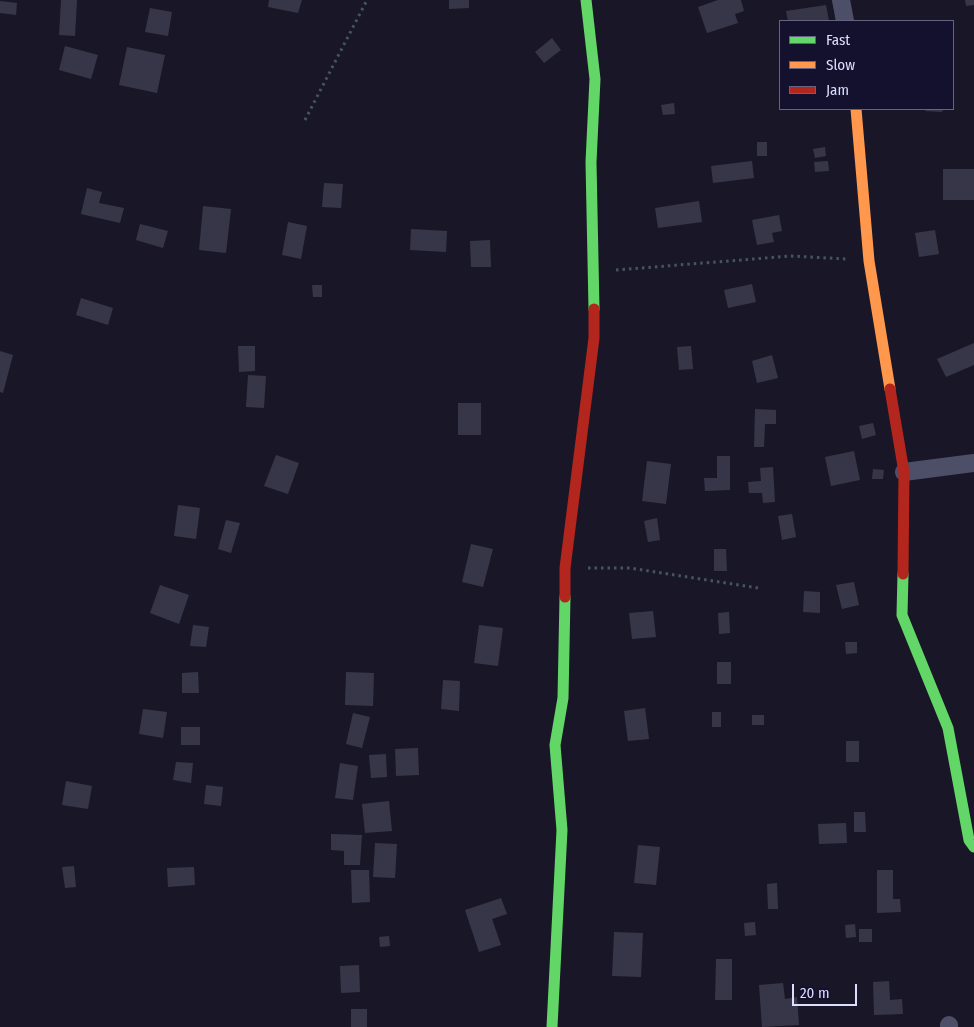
<!DOCTYPE html>
<html>
<head>
<meta charset="utf-8">
<style>
  body { margin:0 }
  #map { position:relative; width:974px; height:1027px; overflow:hidden; background:#191727; font-family:"Fira Sans Condensed",sans-serif }
  canvas { display:block }
  .legend { position:absolute; left:779px; top:20px; width:175px; height:90px; box-sizing:border-box; background:#13112d; border:1px solid #646381; margin:0; padding:6px 9px; list-style:none; font-size:15px; color:#ddf }
  .legend li { display:flex; align-items:center; gap:10px; height:25px }
  .legend b { width:25px; border:1px solid #646381 }
  .scale { position:absolute; left:792px; top:984px; width:65px; height:22px; box-sizing:border-box; border:2px solid #ddf; border-top:0; padding-left:6px; font-size:15px; line-height:18px; white-space:nowrap; color:#ddf; -webkit-text-stroke:4px #13112d; paint-order:stroke }
</style>
</head>
<body>
<div id="map">
<canvas width="974" height="1027"></canvas>
<ul class="legend">
<li><b style="height:6px;background:#63d668"></b>Fast</li>
<li><b style="height:6px;background:#ff974d"></b>Slow</li>
<li><b style="height:6px;background:#b3261e"></b>Jam</li>
</ul>
<div class="scale">20 m</div>
</div>
<script>
const ctx = document.querySelector('canvas').getContext('2d');
ctx.lineJoin = 'round';
function fillPath(path, color) { ctx.fillStyle = color; ctx.fill(path, 'evenodd'); }
const shape = rows => new Path2D(rows.map(r => 'M' + r).join(''));
function stroke(path, color, width, dash) { ctx.strokeStyle = color; ctx.lineWidth = width; ctx.lineCap = dash ? 'butt' : 'round'; ctx.setLineDash(dash || []); ctx.stroke(path); }
fillPath(shape([
  [61,0,77,0,75,36,59,35],
  [269,0,302,0,298,13,268,7],
  [449,0,469,0,469,8,449,9],
  [718,0,741,0,744,11,735,14,738,23,707,33,698,7],
  [965,0,974,0,974,5,966,6],
  [0,1,17,3,16,15,0,13],
  [826,5,829,21,788,21,786,11],
  [150,8,172,12,168,36,145,32],
  [552,38,561,50,544,63,535,52],
  [65,46,98,55,91,79,59,70],
  [127,47,165,55,157,93,119,85],
  [674,103,675,114,663,115,661,105],
  [926,109,943,109,942,112,925,111],
  [757,142,767,142,767,156,757,156],
  [825,147,826,156,815,158,813,149],
  [752,161,754,178,713,183,711,166],
  [828,161,829,171,815,172,814,162],
  [943,169,974,169,974,200,943,200],
  [324,183,343,184,341,208,322,207],
  [87,188,102,192,99,203,124,208,120,223,81,214],
  [699,201,702,222,658,228,655,208],
  [203,206,231,209,226,253,199,250],
  [779,215,782,231,772,233,774,242,757,245,752,220],
  [288,222,307,226,301,259,282,255],
  [140,224,168,231,163,248,136,240],
  [411,229,447,231,446,252,410,250],
  [935,230,939,254,919,257,915,233],
  [490,240,491,267,471,267,470,241],
  [752,284,756,302,728,308,724,290],
  [312,285,322,285,322,297,313,297],
  [81,298,113,308,108,325,76,315],
  [974,343,974,365,946,377,937,359],
  [238,346,255,346,255,371,239,372],
  [691,346,693,369,679,370,677,347],
  [0,351,13,355,3,393,0,392],
  [772,355,778,378,757,383,752,361],
  [248,375,266,376,264,408,246,407],
  [458,403,481,403,481,435,458,435],
  [755,409,776,410,776,424,765,424,764,447,754,447],
  [873,423,876,435,862,439,859,426],
  [854,451,860,480,831,486,825,457],
  [276,455,299,463,288,494,264,486],
  [717,456,730,456,730,490,705,491,704,478,717,478],
  [647,461,671,464,666,504,642,501],
  [773,467,775,502,763,503,762,493,749,493,748,482,761,481,760,468],
  [873,469,884,470,883,479,872,479],
  [178,505,200,508,196,539,174,536],
  [792,514,796,537,782,540,778,516],
  [657,518,660,540,648,542,644,521],
  [226,520,240,523,231,553,218,549],
  [471,544,493,549,483,587,462,582],
  [714,549,726,549,727,571,714,571],
  [854,582,859,605,842,609,836,585],
  [160,585,189,595,179,624,150,613],
  [804,591,820,592,820,613,803,612],
  [653,611,656,637,632,639,629,613],
  [729,612,730,633,719,634,718,613],
  [193,625,209,627,206,647,190,646],
  [479,625,503,628,498,666,474,663],
  [845,642,857,642,857,653,846,654],
  [717,662,731,662,731,684,717,684],
  [198,672,199,693,182,693,182,673],
  [346,672,374,673,373,706,345,705],
  [443,680,460,681,459,711,441,709],
  [645,708,649,739,628,741,624,711],
  [143,709,167,712,163,738,139,734],
  [712,712,721,712,721,727,712,727],
  [353,713,370,717,362,748,346,744],
  [752,715,764,715,764,725,752,725],
  [181,727,200,727,200,745,181,745],
  [846,741,859,741,859,762,846,762],
  [418,748,419,775,396,776,395,749],
  [386,754,387,777,371,778,369,755],
  [176,762,193,763,191,783,173,780],
  [340,763,358,766,353,800,335,798],
  [66,781,92,786,88,809,62,805],
  [206,785,223,787,221,806,204,804],
  [389,801,392,831,365,833,362,804],
  [854,812,865,812,866,832,854,832],
  [846,823,847,843,819,844,818,824],
  [331,834,362,835,360,865,344,865,344,851,331,850],
  [375,843,397,844,395,878,373,877],
  [638,845,660,847,656,885,634,883],
  [74,866,76,887,65,888,62,867],
  [194,867,195,885,168,887,167,868],
  [351,870,369,870,370,902,352,903],
  [877,870,893,870,893,899,900,899,901,912,877,913],
  [777,883,778,909,768,909,767,884],
  [501,898,507,914,492,919,501,945,479,952,465,910],
  [755,922,756,935,745,936,744,923],
  [855,924,856,937,846,938,845,925],
  [859,929,872,929,872,942,859,942],
  [614,932,643,933,641,977,612,976],
  [389,936,390,946,380,947,379,937],
  [716,959,732,959,732,1000,715,1000],
  [359,965,360,992,341,993,340,966],
  [889,981,890,1000,902,999,903,1014,874,1015,873,982],
  [783,983,785,999,797,997,799,1025,762,1027,759,985],
  [351,1009,367,1009,367,1027,351,1027]
]), '#373648');
stroke(shape([
  [305,120,367,0],
  [616,270,791,256,846,259],
  [588,568,630,568,758,588]
]), '#455462', 3, [2.5, 4]);
stroke(shape([
  [841,0,845,21],
  [904,472,974,463],
  [949,1025,949,1027]
]), '#4d4e67', 18);
stroke(shape([
  [586,0,595,79,591,162,594,309],
  [903,574,902,615,948,728,969,840,974,847],
  [552,1027,562,830,555,745,563,698,565,597]
]), '#63d668', 11);
stroke(shape([
  [856,109,869,261,890,389]
]), '#ff974d', 11);
stroke(shape([
  [890,389,904,472,903,574],
  [565,597,565,568,594,338,594,309]
]), '#b3261e', 11);
</script>
</body>
</html>
